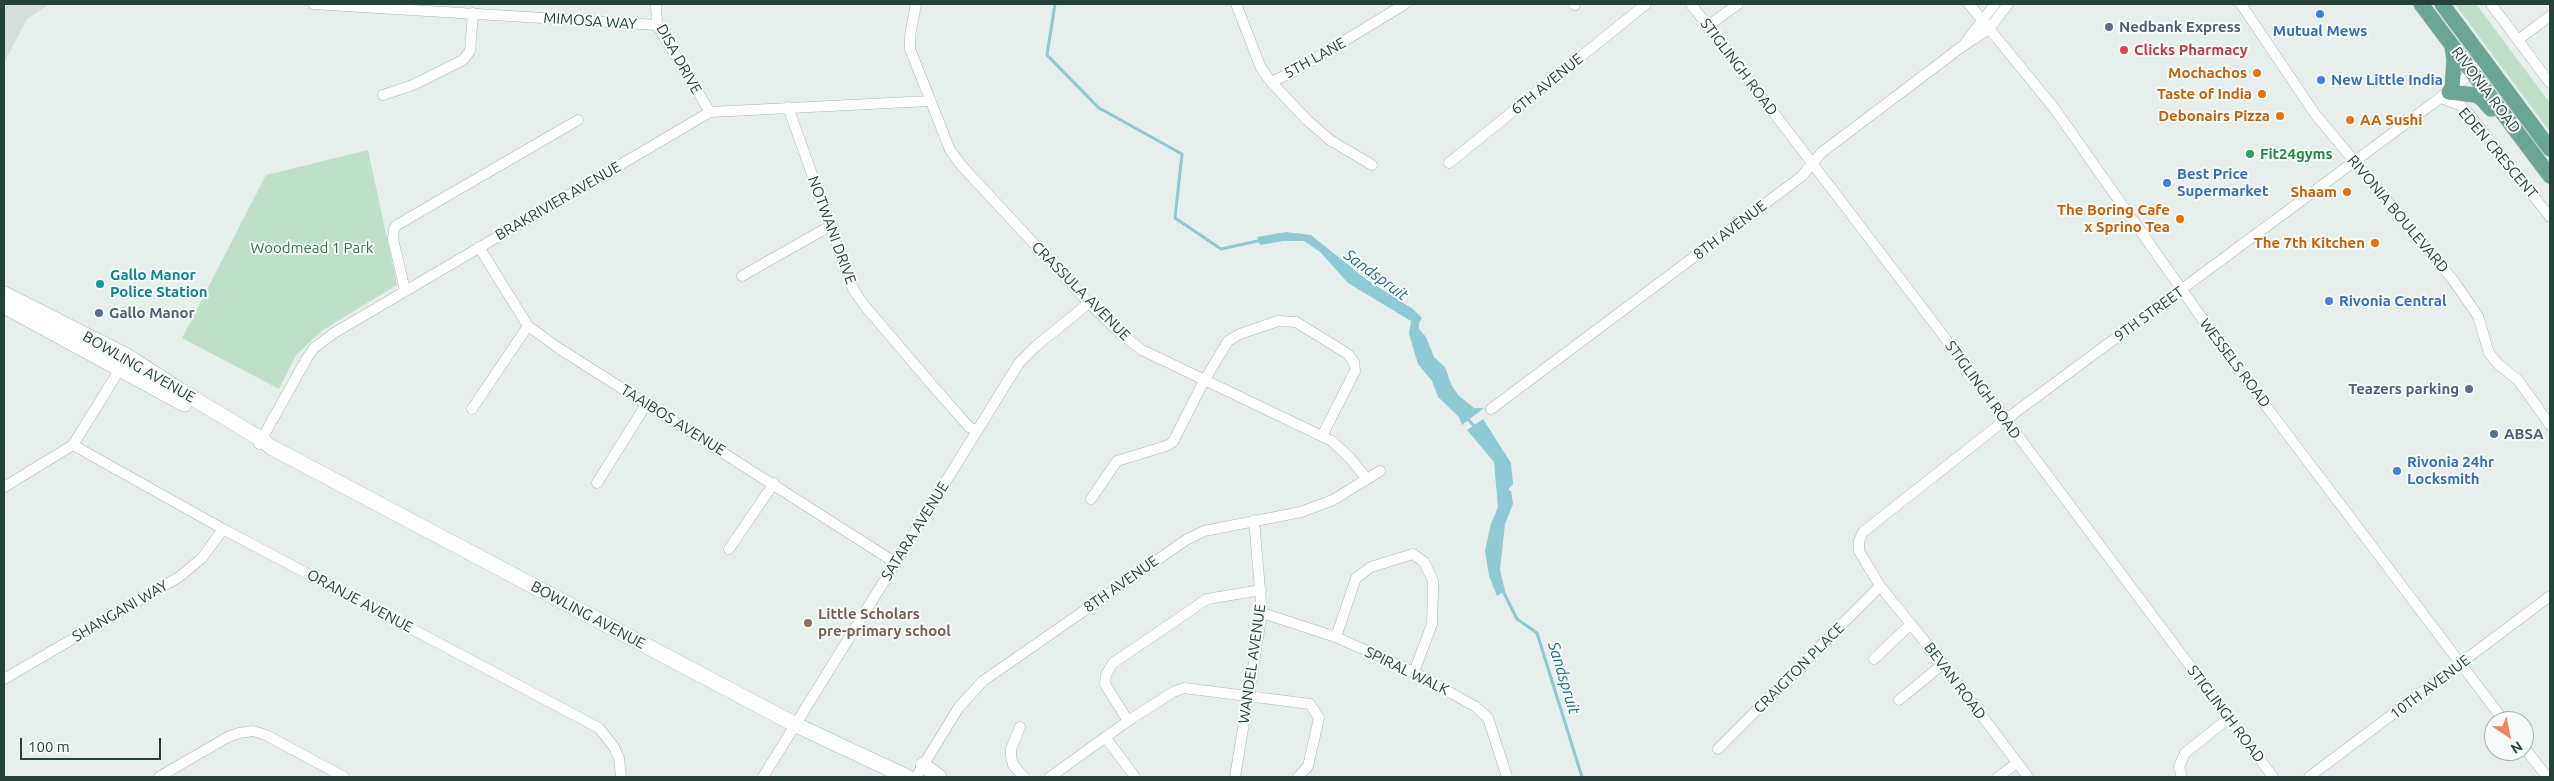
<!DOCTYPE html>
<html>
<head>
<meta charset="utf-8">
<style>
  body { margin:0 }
  #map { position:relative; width:2554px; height:781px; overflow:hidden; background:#e6efeb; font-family:Ubuntu,sans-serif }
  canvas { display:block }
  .frame { position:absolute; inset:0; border:5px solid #24423a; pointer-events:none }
  .north { position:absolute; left:2484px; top:711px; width:50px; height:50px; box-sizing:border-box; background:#f7fbf9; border:1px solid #a3b1ad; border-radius:50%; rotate:146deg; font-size:14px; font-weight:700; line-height:20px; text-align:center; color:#24423a }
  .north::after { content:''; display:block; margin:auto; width:18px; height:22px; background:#f4845f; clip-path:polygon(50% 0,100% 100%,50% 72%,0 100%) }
  .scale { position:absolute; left:20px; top:738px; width:141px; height:22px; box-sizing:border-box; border:2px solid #24423a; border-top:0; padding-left:6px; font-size:15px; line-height:18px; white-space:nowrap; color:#24423a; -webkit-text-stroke:4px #f7fbf9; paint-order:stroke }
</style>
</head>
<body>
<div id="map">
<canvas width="2554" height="781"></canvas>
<div class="frame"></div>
<div class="north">N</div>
<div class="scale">100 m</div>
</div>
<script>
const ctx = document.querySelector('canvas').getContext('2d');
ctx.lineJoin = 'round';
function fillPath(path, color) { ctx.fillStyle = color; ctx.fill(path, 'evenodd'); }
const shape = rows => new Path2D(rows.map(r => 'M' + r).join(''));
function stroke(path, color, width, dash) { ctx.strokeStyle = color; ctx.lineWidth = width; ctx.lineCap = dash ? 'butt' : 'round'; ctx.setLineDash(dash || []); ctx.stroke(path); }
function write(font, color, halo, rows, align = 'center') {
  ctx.font = font + ' Ubuntu,sans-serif'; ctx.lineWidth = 4; ctx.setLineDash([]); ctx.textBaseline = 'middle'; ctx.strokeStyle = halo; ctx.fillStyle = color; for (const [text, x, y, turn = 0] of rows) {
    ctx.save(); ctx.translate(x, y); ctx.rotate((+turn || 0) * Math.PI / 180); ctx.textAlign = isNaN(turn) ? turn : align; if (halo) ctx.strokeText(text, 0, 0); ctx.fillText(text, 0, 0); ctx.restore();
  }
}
fillPath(shape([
  [4,4,50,4,27,19,4,63]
]), '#d4dfda');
fillPath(shape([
  [2455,4,2476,4,2550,103,2550,132],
  [368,150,397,285,323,330,296,355,279,389,182,338,266,175]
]), '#bfe0c8');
fillPath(shape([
  [1286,232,1311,235,1367,280,1413,309,1422,318,1419,323,1419,329,1426,337,1434,357,1445,367,1451,384,1458,395,1474,408,1484,408,1462,425,1459,417,1438,397,1432,381,1418,364,1409,334,1411,321,1348,283,1320,252,1304,241,1284,241,1260,245,1257,237],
  [1483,419,1511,463,1513,484,1508,490,1511,491,1513,504,1505,524,1500,570,1505,591,1497,596,1489,576,1485,551,1491,524,1498,507,1494,462,1467,430]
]), '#8ec9d4');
stroke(shape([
  [1055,4,1047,55,1099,108,1182,154,1175,218,1221,249,1262,240],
  [1466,417,1475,427],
  [1502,589,1517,619,1537,633,1582,777]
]), '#8ec9d4', 3);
const minor = shape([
  [313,4,657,25],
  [656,4,657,25,710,112],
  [916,4,910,36,910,49,950,150,961,165,1089,303,1121,334,1142,350,1332,441,1350,458,1367,479],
  [1236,4,1261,68,1271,82,1293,72,1405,4],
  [1574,4,1575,5],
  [1691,4,1936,326,2273,777],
  [1969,4,2054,108,2232,361,2504,721],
  [2241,4,2315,114,2453,280,2478,316,2489,353,2499,365,2518,380,2550,425],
  [2491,4,2550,83],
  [1708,26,1738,4],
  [2518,40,2550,16],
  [1965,43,1995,4],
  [1271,82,1307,120,1330,140,1372,165],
  [383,95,413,85,463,60,470,51,473,13],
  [2441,98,2460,105,2469,114,2550,217],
  [788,107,853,289,864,305,933,386,969,427,977,431],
  [1449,163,1646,4],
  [479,247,528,326,560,349,896,563],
  [742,276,830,226],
  [405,290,393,239,394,229,397,225,578,120],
  [472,409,528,326],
  [1491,409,1802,176,1821,153,1964,45,1989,29,2008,4],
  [259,444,307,358,314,348,334,333,710,112,929,101],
  [73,445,223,529,599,728,614,747,619,758,621,777],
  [597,483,647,403],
  [4,487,73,445,123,364],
  [1091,499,1117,461,1166,446,1173,442,1204,381,1228,341,1240,334,1278,321,1296,322,1348,354,1354,362,1355,371,1322,436],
  [729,549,774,483],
  [1262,613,1336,637,1414,672,1476,707,1488,718,1507,777],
  [1336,637,1356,578,1371,567,1413,554,1424,562,1433,581,1433,591,1432,624,1414,672],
  [1874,659,1911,624],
  [4,679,179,577,202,558,223,529],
  [1899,700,1943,664],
  [1128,721,1105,684,1106,675,1113,663,1207,599,1261,590],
  [1020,727,1011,749,1011,756,1013,765,1024,777],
  [1105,737,1135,777],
  [2524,747,2547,777],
  [1718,749,1880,586],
  [159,777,226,738,239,733,253,731,266,735,344,777],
  [763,777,1019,363,1036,346,1089,303],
  [916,777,959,707,983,681,1186,540,1204,531,1301,512,1333,500,1380,471],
  [1050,777,1128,721,1173,692,1184,688,1310,704,1319,718,1308,766,1298,777],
  [1235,777,1262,613,1254,520],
  [1998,777,2017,763],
  [2028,777,1943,664,1880,586,1859,551,1859,541,1863,532,2005,420,2432,104,2485,62],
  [2182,777,2179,767,2185,753,2229,718],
  [2309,777,2550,596]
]);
const secondary = shape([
  [4,294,127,356,181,391,261,439,271,447,794,724,907,777],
  [4,306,184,404],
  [923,765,939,777]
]);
const primary = shape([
  [2421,4,2550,176],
  [2442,4,2550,149],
  [2452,90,2454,60,2452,46],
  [2449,92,2475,95,2481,98,2491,109]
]);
stroke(minor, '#a8b8b2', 11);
stroke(secondary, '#a4bbb3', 16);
stroke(primary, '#c2cac8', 16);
stroke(minor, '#fff', 10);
stroke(secondary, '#fff', 15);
stroke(primary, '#6aa596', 15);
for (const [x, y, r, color] of [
  [2320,14,5,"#3f7fe0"],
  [2109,27,5,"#5c6f8a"],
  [2124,50,5,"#e0444e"],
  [2257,73,5,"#e8710a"],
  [2321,80,5,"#3f7fe0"],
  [2262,94,5,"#e8710a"],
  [2280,116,5,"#e8710a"],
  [2350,120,5,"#e8710a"],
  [2250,154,5,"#2e9e5b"],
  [2167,183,5,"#3f7fe0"],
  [2347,192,5,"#e8710a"],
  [2180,219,5,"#e8710a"],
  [2375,243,5,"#e8710a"],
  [100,284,5,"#0f9aa8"],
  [2329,301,5,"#3f7fe0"],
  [99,313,5,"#5c6f8a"],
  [2469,389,5,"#5c6f8a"],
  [2494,434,5,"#5c6f8a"],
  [2397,471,5,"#3f7fe0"],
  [808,623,5,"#8d6e63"]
]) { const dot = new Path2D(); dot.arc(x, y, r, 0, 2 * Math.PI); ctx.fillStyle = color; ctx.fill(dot); stroke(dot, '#f7fbf9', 2); }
write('15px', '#24423a', '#f7fbf9', [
  ["MIMOSA WAY",590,21,4],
  ["5TH LANE",1315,58,-29],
  ["DISA DRIVE",679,59,61],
  ["STIGLINGH ROAD",1739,67,53],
  ["6TH AVENUE",1547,84,-39],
  ["RIVONIA ROAD",2486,90,53],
  ["EDEN CRESCENT",2498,153,50],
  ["BRAKRIVIER AVENUE",558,201,-30],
  ["RIVONIA BOULEVARD",2398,214,50],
  ["NOTWANI DRIVE",832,230,70],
  ["8TH AVENUE",1730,230,-37],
  ["CRASSULA AVENUE",1081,291,45],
  ["9TH STREET",2149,314,-36],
  ["WESSELS ROAD",2235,363,53],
  ["BOWLING AVENUE",139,367,30],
  ["STIGLINGH ROAD",1983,390,54],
  ["TAAIBOS AVENUE",673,420,32],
  ["SATARA AVENUE",915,531,-58],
  ["8TH AVENUE",1121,584,-35],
  ["ORANJE AVENUE",360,601,28],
  ["SHANGANI WAY",120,611,-30],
  ["BOWLING AVENUE",588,615,28],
  ["WANDEL AVENUE",1252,664,-82],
  ["CRAIGTON PLACE",1799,668,-45],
  ["SPIRAL WALK",1407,671,26],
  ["BEVAN ROAD",1955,681,53],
  ["10TH AVENUE",2430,687,-37],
  ["STIGLINGH ROAD",2226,714,53]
]);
write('bold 15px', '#4e5e75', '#f7fbf9', [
  ["Nedbank Express",2119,27],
  ["Gallo Manor",109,313],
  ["Teazers parking",2459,389,"right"],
  ["ABSA",2504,434]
], 'left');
write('bold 15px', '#366cbe', '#f7fbf9', [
  ["Mutual Mews",2320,31,"center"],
  ["New Little India",2331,80],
  ["Best Price",2177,174],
  ["Supermarket",2177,191],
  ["Rivonia Central",2339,301],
  ["Rivonia 24hr",2407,462],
  ["Locksmith",2407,479]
], 'left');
write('bold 15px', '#be3a42', '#f7fbf9', [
  ["Clicks Pharmacy",2134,50]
], 'left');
write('bold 15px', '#c56008', '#f7fbf9', [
  ["Mochachos",2247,73],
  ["Taste of India",2252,94],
  ["Debonairs Pizza",2270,116],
  ["AA Sushi",2360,120,"left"],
  ["Shaam",2337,192],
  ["The Boring Cafe",2170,210],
  ["x Sprino Tea",2170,227],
  ["The 7th Kitchen",2365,243]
], 'right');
write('bold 15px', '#27864d', '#f7fbf9', [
  ["Fit24gyms",2260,154]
], 'left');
write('15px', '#2d7a4b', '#f7fbf9', [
  ["Woodmead 1 Park",312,248]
]);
write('bold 15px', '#0d838f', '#f7fbf9', [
  ["Gallo Manor",110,275],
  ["Police Station",110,292]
], 'left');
write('bold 15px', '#785e54', '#f7fbf9', [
  ["Little Scholars",818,614],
  ["pre-primary school",818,631]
], 'left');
write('italic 16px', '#1c6f80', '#f7fbf9', [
  ["Sandspruit",1376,275,36],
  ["Sandspruit",1564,678,73]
]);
</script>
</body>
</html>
